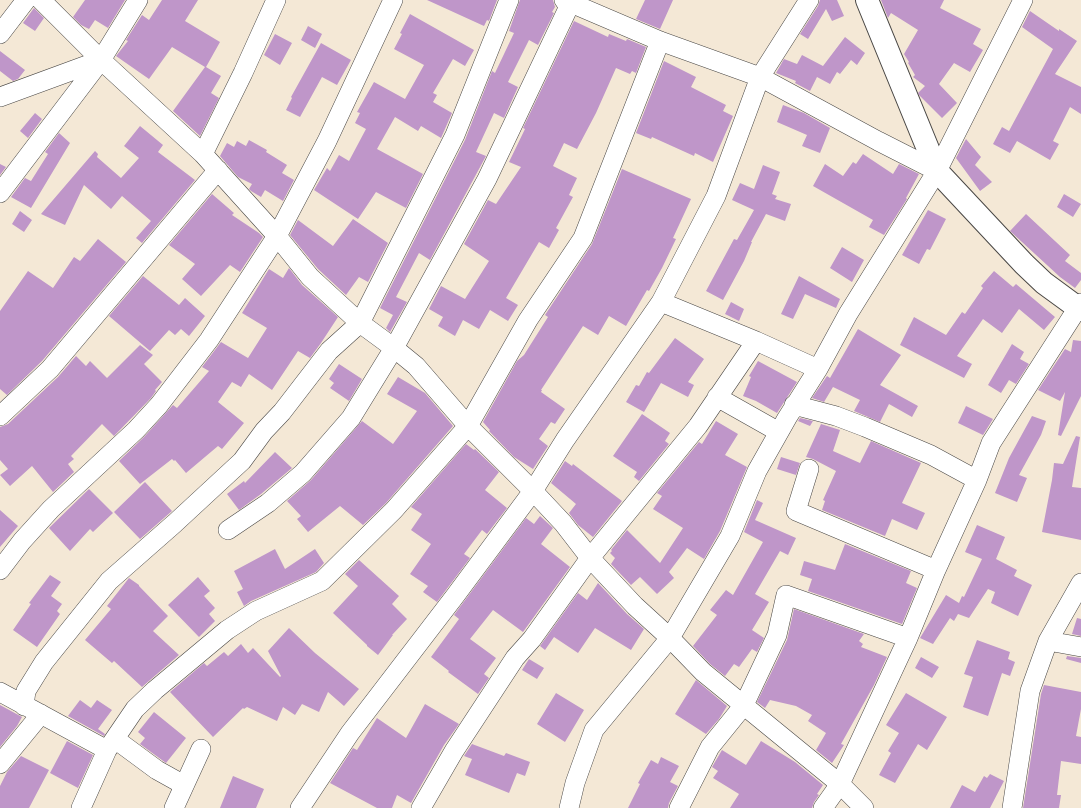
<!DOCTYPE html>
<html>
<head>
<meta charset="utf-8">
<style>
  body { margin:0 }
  canvas { display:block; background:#f4e8d6 }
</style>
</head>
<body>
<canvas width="1081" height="808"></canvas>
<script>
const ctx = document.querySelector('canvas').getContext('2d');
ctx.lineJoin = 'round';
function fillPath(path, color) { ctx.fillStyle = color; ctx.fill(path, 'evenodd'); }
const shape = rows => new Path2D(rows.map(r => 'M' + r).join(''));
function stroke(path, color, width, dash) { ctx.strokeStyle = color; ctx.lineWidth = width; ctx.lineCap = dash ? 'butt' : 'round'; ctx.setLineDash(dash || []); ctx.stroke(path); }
fillPath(shape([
  [85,0,125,0,108,28,95,20,89,29,81,25,73,17],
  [162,0,198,0,185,21,220,42,206,67,221,76,211,93,219,98,200,136,173,111,205,67,172,47,149,79,116,56,128,41,126,40,142,15,149,20],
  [427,0,497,0,489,21,487,20,484,26],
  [520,0,553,0,555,7,552,12,554,13,538,45,529,40,508,82,518,87,504,118,494,113,476,152,486,156,430,260,419,253,396,297,407,302,390,332,386,328,393,315,380,308,465,140,492,71,495,73,514,33,509,31],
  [645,0,673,0,660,29,636,19],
  [820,0,837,0,844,16,832,21,826,9,808,39,800,34,818,6],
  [881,0,944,0,940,8,981,29,973,44,983,50,970,72,954,63,939,84,957,103,942,118,919,95,918,93,925,86,913,77,915,75,908,63,909,62,904,54,918,30,891,13,888,18],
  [34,8,44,18,35,31,23,23],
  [1030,11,1059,31,1059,29,1077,41,1055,74,1081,87,1081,114,1070,107,1053,141,1059,144,1050,160,1017,141,1010,153,993,144,1002,127,1009,131,1053,49,1022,27],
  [410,14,474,50,465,66,453,59,433,93,437,95,433,102,452,113,441,138,421,126,418,131,395,117,377,149,423,174,406,208,376,192,358,219,314,190,327,168,330,171,339,155,349,161,366,129,355,123,360,113,357,112,374,82,405,99,424,65,394,49,402,34,400,33],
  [574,21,608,37,609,34,626,41,627,39,646,47,636,73,632,71,630,74,616,68,596,113,577,149,564,143,553,166,577,178,569,195,573,197,556,228,559,230,549,248,539,242,506,298,518,305,508,321,490,310,479,329,463,320,455,336,438,326,443,317,429,309,441,286,465,299,489,261,464,244,488,200,496,204,521,167,509,162,525,129,523,128],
  [308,26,322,34,315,48,301,40],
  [275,34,292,43,280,65,264,55],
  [845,37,865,53,857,65,851,60,840,74,837,72,830,84,817,77,810,91,795,83,796,81,776,73,784,59,797,64,802,55,823,66],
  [321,43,351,60,337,85,322,77,300,117,286,110,292,98,291,97],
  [0,51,25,70,18,79,13,81,0,71],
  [664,61,696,77,691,87,726,105,723,111,733,116,713,162,695,153,694,156,652,137,651,139,636,133],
  [783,105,804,113,830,128,820,153,802,146,807,135,777,122],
  [35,113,42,119,28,138,20,131],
  [140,126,163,145,158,152,195,180,142,243,136,238,151,221,122,196,111,209,84,185,65,225,41,214,95,151,98,154,97,157,121,178,139,158,124,146],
  [59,133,70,143,31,208,11,197,25,178,31,181,48,154,45,152],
  [966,139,981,157,975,165,992,182,980,191,956,158],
  [249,140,267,150,266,152,287,165,282,173,294,180,283,201,265,190,261,197,251,191,249,189,252,184,238,177,220,156,227,143,234,147,237,141,246,146],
  [863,154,893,174,899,164,919,174,906,198,907,199,884,235,869,227,873,220,813,186,825,164,843,176,853,162,856,164],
  [0,164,6,167,0,175],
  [763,165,780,172,772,194,777,196,775,199,791,204,785,221,766,214,751,242,752,242,744,261,723,300,706,291,734,239,737,240,754,210,732,200,740,183,754,189],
  [622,169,691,199,673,238,676,239,662,268,649,291,647,290,626,326,609,316,598,335,583,326,541,390,542,390,541,392,565,409,555,424,551,422,539,439,548,446,533,469,514,457,489,431,490,430,483,422,517,361,524,355,548,317,545,315,592,244],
  [212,194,234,213,232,215,259,233,263,237,240,272,230,265,201,296,182,279,195,264,169,245],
  [1064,194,1081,204,1073,217,1057,207],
  [928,210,946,219,930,250,927,249,919,264,902,255],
  [20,211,32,220,24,232,12,224],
  [1026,214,1070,255,1065,261,1081,273,1081,280,1075,288,1060,277,1010,231],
  [353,219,388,243,368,282,359,277,346,295,318,269,290,235,298,220,333,246],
  [98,239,126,262,42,361,7,395,0,389,0,311,28,271,53,288,74,257,80,261],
  [842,247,864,260,852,282,830,268],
  [289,268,302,285,338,317,321,343,310,358,298,351,272,390,249,374,241,387,232,382,218,402,244,423,222,449,218,446,186,473,175,460,174,461,172,459,140,484,119,461,144,437,173,405,177,408,209,371,202,367,221,342,248,358,267,328,242,313,269,269,283,278],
  [994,271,1013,287,1016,284,1055,317,1044,330,1019,309,1002,333,983,319,957,356,972,364,964,378,900,345,914,317,946,335,962,312,965,314,983,288,981,286],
  [143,276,179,305,185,298,205,316,189,336,181,329,175,335,169,330,150,351,109,316],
  [799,276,840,299,836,308,805,294,793,319,781,314],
  [731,302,744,309,739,321,725,314],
  [858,329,901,355,880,385,918,406,912,417,889,404,880,422,854,411,860,400,833,387,824,402,812,398,827,376,830,378],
  [675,338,704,359,688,382,694,385,688,397,661,383,644,412,626,402,636,385,639,386,647,372,649,373],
  [1073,340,1081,341,1081,396,1061,436,1058,435,1065,392,1060,401,1038,390,1065,349,1071,352],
  [1012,344,1024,352,1020,359,1029,364,1016,384,1009,380,1001,393,988,385],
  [140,345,153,355,144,364,162,382,155,390,156,391,151,398,114,436,102,424,71,456,74,459,68,464,74,472,53,492,32,466,10,486,0,475,8,469,0,460,0,427,8,424,58,377,76,356,86,366,90,361,107,378],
  [758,361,797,382,777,413,756,401,743,396,751,377,749,376],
  [339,364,362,379,349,401,330,388,334,383,329,379],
  [398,377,425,393,453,426,386,503,363,525,340,506,308,532,297,519,301,516,287,501,311,480,362,421,393,444,417,411,387,394],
  [966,406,993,419,983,435,958,423],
  [642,414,670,433,665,441,669,444,639,481,634,477,637,472,613,456],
  [1032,416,1046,421,1041,435,1019,475,1027,478,1017,502,995,493,1009,458],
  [800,418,813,421,810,426,798,421],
  [716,421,738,434,725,455,747,467,720,531,704,559,687,548,669,572,674,578,657,594,640,577,631,585,611,564,615,558,610,553,612,551,611,550,627,530,660,563,683,528,653,509,662,496,657,493,699,442,702,444],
  [821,424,840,430,833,451,860,463,871,441,921,463,902,503,925,513,917,530,892,519,885,536,822,510,825,501,823,500,836,471,813,459,806,457],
  [1076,436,1080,437,1072,487,1081,488,1081,540,1042,532,1052,480,1054,463,1063,464],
  [466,444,474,450,475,449,499,472,485,490,507,508,487,534,482,530,464,554,470,558,437,602,423,592,428,586,410,574,431,544,411,530,422,514,411,507],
  [275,452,292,468,261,494,239,510,227,494,244,481,245,483],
  [781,457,800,463,796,475,777,469],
  [565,461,572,466,573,464,622,501,593,537,578,525,569,513,576,504,551,483],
  [145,482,172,511,140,539,114,512],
  [89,489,113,513,93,532,90,529,70,551,49,528],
  [757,500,763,503,755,520,796,538,788,555,780,551,755,594,769,602,752,630,764,638,757,652,752,649,739,667,734,664,725,676,710,664,693,646,717,615,710,610,726,590,733,595,763,542,744,532],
  [0,510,18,526,0,547],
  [540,516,553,528,541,544,570,567,523,632,493,610,470,639,496,658,484,674,489,678,478,694,448,672,449,671,431,657,459,619,454,615,526,518,534,524],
  [977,525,1005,537,996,559,1017,570,1014,576,1032,585,1018,616,991,603,995,592,988,589,969,618,958,614,954,621,950,618,933,644,920,638,946,595,959,603,962,596,964,597,982,559,965,552],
  [845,544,911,571,906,583,917,588,902,624,808,591,812,579,800,575,804,561,835,570],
  [275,549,285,569,315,549,324,563,316,572,251,601,244,606,237,592,243,589,234,571],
  [359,560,399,596,392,604,407,619,392,635,393,635,378,655,367,646,367,645,333,613,358,586,345,574],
  [50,575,61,582,51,596,62,604,57,611,60,614,37,647,13,630,31,604,29,603],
  [198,577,210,591,204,596,215,608,209,614,215,621,199,637,168,605],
  [129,578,139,585,139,586,168,616,153,631,179,655,142,687,114,661,112,663,85,640,111,609,107,606],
  [598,583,627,614,644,629,631,650,595,628,578,653,554,637,545,650,540,646,578,593,587,600],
  [794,609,864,634,859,641,863,644,861,647,887,657,874,685,841,744,844,745,832,763,816,750,826,733,808,721,812,715,796,706,770,700,765,708,757,702,787,640],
  [1077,618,1081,619,1081,636,1072,634],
  [289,628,315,653,359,689,344,706,328,692,319,712,302,704,295,715,283,707,277,721,247,707,244,709,243,708,213,737,170,692,204,663,207,666,224,652,228,656,241,644,248,653,253,648,280,677,281,676,268,651],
  [977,640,1010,652,1008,659,1015,662,1010,676,1002,673,988,716,963,707,973,677,964,674],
  [1067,656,1081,658,1081,663,1066,659],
  [921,657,939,667,932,678,915,668],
  [529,659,544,668,537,679,522,670],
  [696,680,727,706,719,719,706,734,675,714],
  [1044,685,1081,692,1081,709,1076,736,1081,737,1081,764,1061,761,1057,795,1061,795,1059,808,1023,808,1041,694],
  [556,693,584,710,565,742,537,724],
  [906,693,947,717,927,750,918,744,895,783,879,775,891,753,888,751,899,733,886,725],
  [80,700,91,708,97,700,112,710,98,729,105,734,104,736,68,716],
  [425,704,459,724,444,745,411,803,397,795,392,808,377,808,330,783,353,748,357,750,377,718,406,738],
  [0,705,22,717,17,726,0,747],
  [154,712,186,738,166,763,140,744,145,738,138,732],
  [67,741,93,755,78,788,50,773],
  [761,741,795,762,823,785,817,794,819,795,814,802,812,808,730,808,739,794,713,778,718,771,712,767,722,750,746,765],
  [472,744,504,756,506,753,530,762,525,776,517,773,509,793,465,775,472,759,464,756],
  [21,756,49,770,29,808,0,808,0,786,7,772],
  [661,757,679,766,670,782,678,786,669,803,668,808,628,808,640,784,638,783,651,760,658,764],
  [990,774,1004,781,990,808,950,808,962,785,975,792,984,776,987,778],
  [233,776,264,789,256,808,220,808]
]), '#bf96c9');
const minor = shape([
  [41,0,101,60,203,154,277,236,310,277,360,323,394,348,416,366,468,426,533,491,563,523,590,558,635,606,670,638,703,672,840,784,864,808],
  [564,0,660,41,760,77,878,141,937,171],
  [0,34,26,0],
  [0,97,101,60],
  [203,154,243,73,276,0],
  [0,193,101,60,138,0],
  [661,302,756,341,818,369],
  [717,397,779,432],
  [794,405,836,416,865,427,931,455,977,480],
  [0,416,50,369,218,170],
  [809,469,796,511,936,570],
  [228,530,268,503,303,473,351,418,394,348,487,179,572,0],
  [0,570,22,541,51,509,136,430,159,405,209,340,277,236,327,141,393,0],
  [1048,641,1081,647],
  [0,692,107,750],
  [24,706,26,691,44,662,109,581,175,523,242,461,264,431,282,412,329,351,360,323,455,135,509,0],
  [115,739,157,770,184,785],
  [0,764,41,714],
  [81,808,107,750,135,709,155,690,227,630,256,611,322,581,394,510,468,426,528,320,583,238,660,41],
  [174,808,201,749],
  [300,808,350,733,455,596,533,491,565,440,661,302,716,196,760,77,809,0],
  [421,808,454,751,515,658,532,639,590,558,698,426,756,341],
  [569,808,575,783,594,730,670,638,730,536,757,471,787,418,818,369,848,314,937,171,1023,0],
  [679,808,710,747,744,705,777,635,786,595,908,638],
  [823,808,840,784,908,638,936,570,977,480,991,443,1081,303],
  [1012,808,1030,691,1048,641,1081,583]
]);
const tertiary = shape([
  [867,0,937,171,1024,264,1044,283,1081,310]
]);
stroke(minor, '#494745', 20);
stroke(tertiary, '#494745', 24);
stroke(minor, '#fff', 19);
stroke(tertiary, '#fff', 22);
</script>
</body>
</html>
